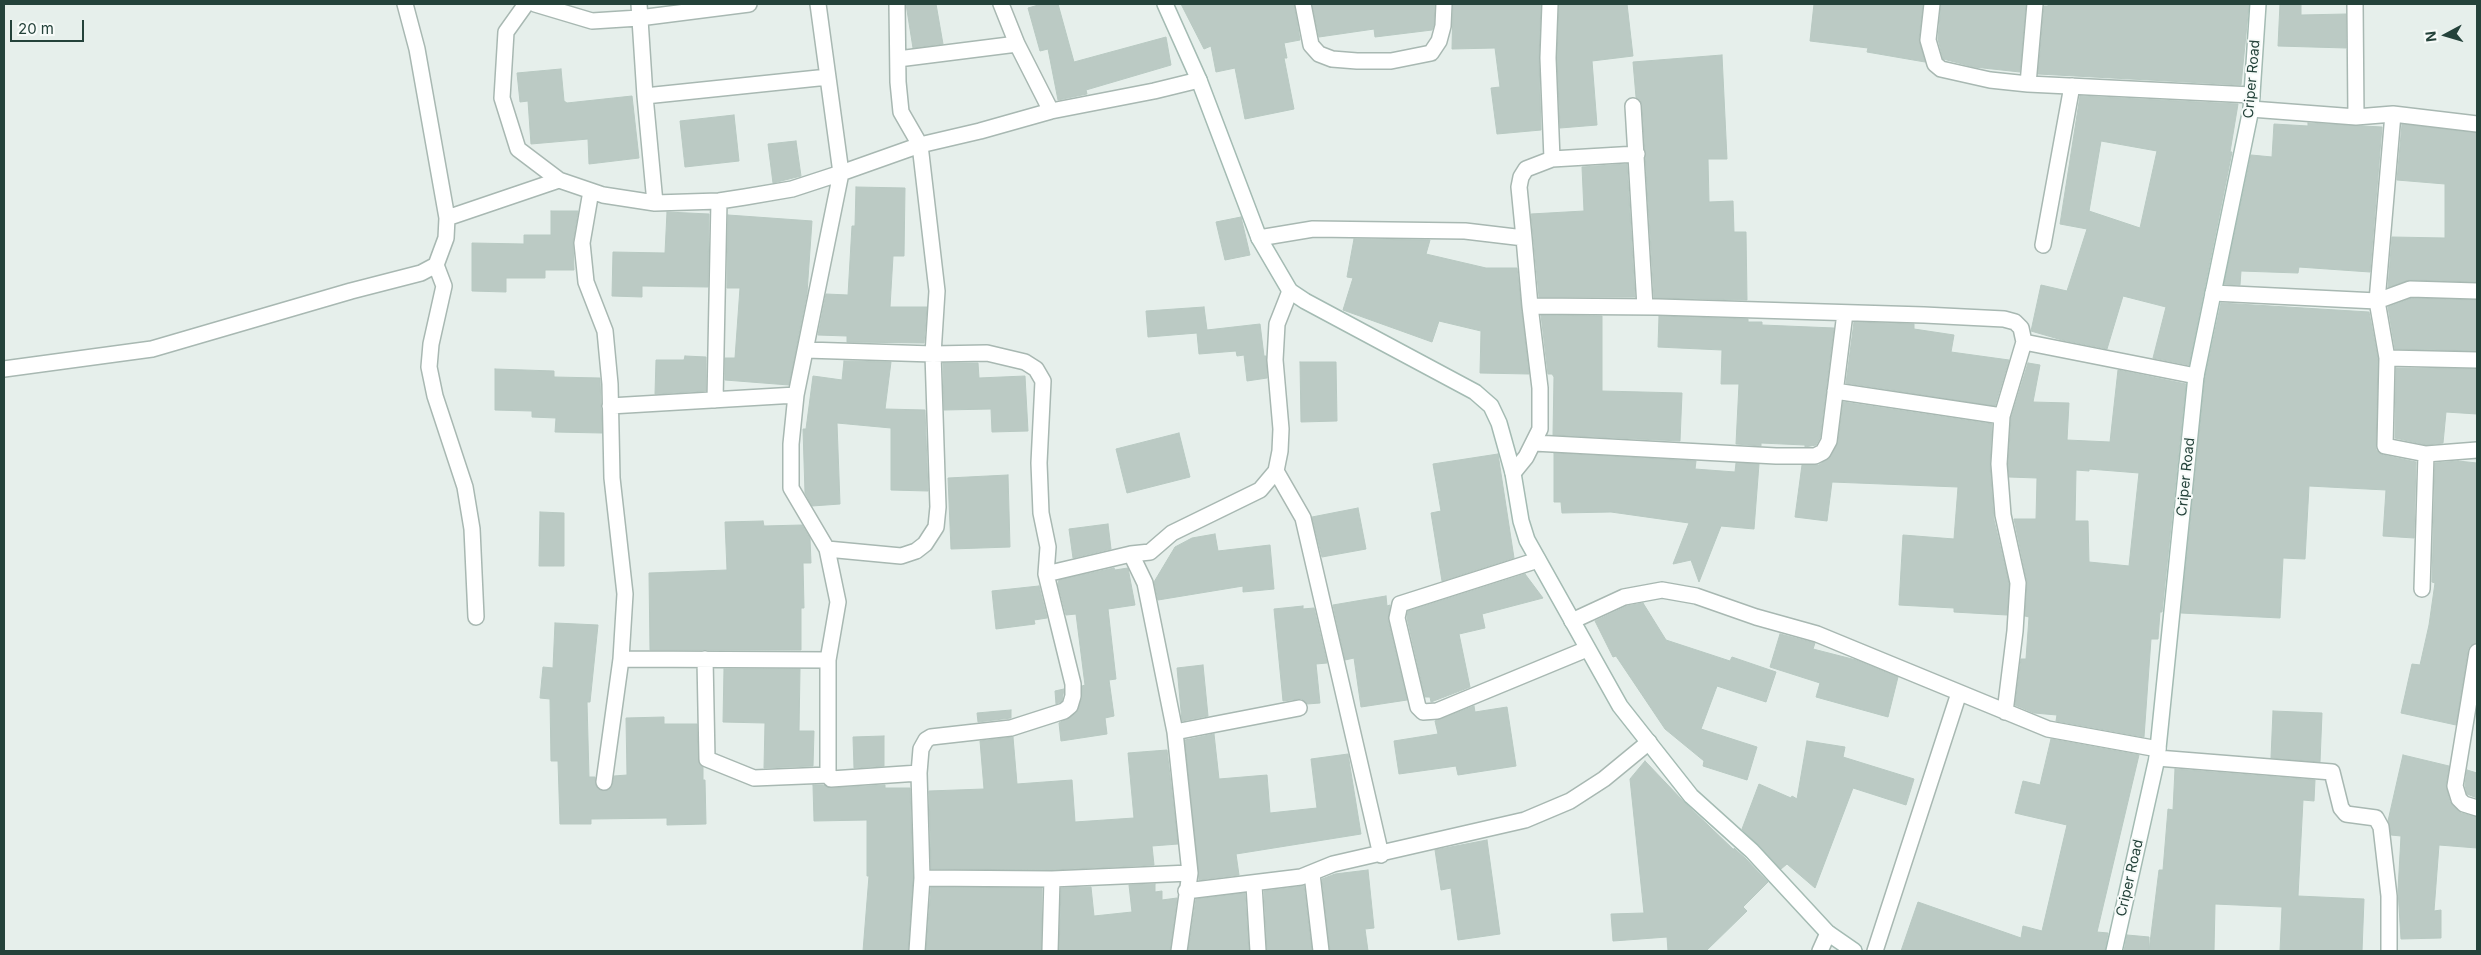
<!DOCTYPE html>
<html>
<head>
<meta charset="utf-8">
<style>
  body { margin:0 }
  #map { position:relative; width:2481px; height:955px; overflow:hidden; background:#e6efeb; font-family:Inter,sans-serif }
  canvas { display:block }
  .frame { position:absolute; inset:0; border:5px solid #24423a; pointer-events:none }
  .north { position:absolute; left:2421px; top:10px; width:50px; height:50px; -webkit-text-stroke:4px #f7fbf9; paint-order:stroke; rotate:264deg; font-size:14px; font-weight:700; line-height:20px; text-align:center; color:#24423a }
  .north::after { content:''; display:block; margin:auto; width:18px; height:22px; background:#24423a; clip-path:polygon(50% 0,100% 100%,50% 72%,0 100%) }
  .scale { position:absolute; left:10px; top:20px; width:74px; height:22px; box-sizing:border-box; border:2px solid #24423a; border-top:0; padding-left:6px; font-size:15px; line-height:18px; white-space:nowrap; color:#24423a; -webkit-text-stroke:4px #f7fbf9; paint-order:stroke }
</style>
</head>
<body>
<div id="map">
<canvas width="2481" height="955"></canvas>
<div class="frame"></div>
<div class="north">N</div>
<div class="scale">20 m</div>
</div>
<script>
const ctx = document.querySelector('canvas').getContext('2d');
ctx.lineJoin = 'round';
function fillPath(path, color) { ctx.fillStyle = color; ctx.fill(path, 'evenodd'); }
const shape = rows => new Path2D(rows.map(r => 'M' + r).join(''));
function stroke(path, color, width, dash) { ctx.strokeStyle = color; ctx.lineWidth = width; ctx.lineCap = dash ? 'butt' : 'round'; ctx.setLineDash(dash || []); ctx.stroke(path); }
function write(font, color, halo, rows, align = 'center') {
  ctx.font = font + ' Inter,sans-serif'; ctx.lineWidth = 4; ctx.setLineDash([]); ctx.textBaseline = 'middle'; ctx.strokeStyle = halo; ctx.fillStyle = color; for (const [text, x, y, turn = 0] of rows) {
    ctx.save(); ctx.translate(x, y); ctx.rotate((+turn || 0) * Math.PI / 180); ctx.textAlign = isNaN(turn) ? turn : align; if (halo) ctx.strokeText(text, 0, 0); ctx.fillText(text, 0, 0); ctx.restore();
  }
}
const building = shape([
  [906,4,936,4,943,44,913,48,906,4],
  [1042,4,1058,4,1074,62,1166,37,1171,65,1086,90,1087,94,1058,100,1048,49,1040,51,1028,8,1042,4],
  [1181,4,1294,4,1300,40,1284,43,1287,58,1284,58,1294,109,1245,119,1235,68,1216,72,1211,46,1204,49,1181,4],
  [1312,4,1435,4,1434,25,1432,30,1375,37,1374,29,1319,37,1312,4],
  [1453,4,1541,4,1539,58,1541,130,1497,134,1491,88,1500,87,1495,48,1452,49,1453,4],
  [1559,4,1627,4,1633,56,1592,61,1597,125,1560,128,1557,58,1559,4],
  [1814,4,1923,4,1919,39,1925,62,1867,52,1868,48,1810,41,1814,4],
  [1941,4,2026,4,2020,72,1974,67,1943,59,1938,39,1941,4],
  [2048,4,2249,4,2241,85,2038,74,2044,6,2048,6,2048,4],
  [2280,4,2301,4,2301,15,2346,14,2346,48,2278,46,2280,4],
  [1722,55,1727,159,1708,159,1709,202,1733,201,1734,232,1746,232,1747,300,1654,298,1642,105,1640,100,1636,97,1633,62,1722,55],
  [561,69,564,101,567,103,632,96,639,158,589,164,588,139,531,144,528,101,520,102,517,73,561,69],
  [2080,96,2238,104,2230,152,2232,152,2189,365,2153,358,2166,307,2123,296,2107,349,2062,340,2031,331,2041,285,2067,291,2087,229,2060,224,2080,96],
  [2101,141,2157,151,2140,228,2089,211,2101,141],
  [734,115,739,161,685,167,680,121,734,115],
  [2308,123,2382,127,2370,272,2299,267,2298,273,2241,271,2240,285,2224,284,2251,155,2272,157,2274,124,2308,126,2308,123],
  [2402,124,2477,133,2477,282,2410,280,2388,287,2392,237,2445,238,2445,184,2397,180,2402,124],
  [796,141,801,176,773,183,768,144,796,141],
  [1627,164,1635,297,1539,297,1531,214,1584,211,1582,167,1627,164],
  [856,187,905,188,904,256,893,256,890,307,927,307,924,343,847,342,847,336,818,335,826,294,848,295,852,226,855,226,856,187],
  [551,211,578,211,573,242,574,270,545,270,545,278,506,278,506,292,472,291,472,243,524,244,524,235,551,235,551,211],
  [667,212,709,214,708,287,642,286,642,297,612,296,613,252,665,253,667,212],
  [728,215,812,221,807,293,789,385,725,380,725,358,735,358,740,288,727,288,728,215],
  [1241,217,1250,255,1225,260,1216,222,1241,217],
  [1354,239,1430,240,1426,254,1486,268,1517,268,1529,374,1480,373,1481,331,1439,321,1432,342,1343,310,1353,278,1347,277,1354,239],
  [2412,298,2477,300,2477,351,2395,349,2388,307,2412,298],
  [2221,303,2369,312,2378,359,2376,450,2383,455,2416,462,2414,538,2383,536,2386,490,2309,486,2305,559,2283,558,2280,618,2181,613,2205,377,2221,303],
  [1204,307,1207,330,1260,324,1264,356,1266,356,1267,378,1247,381,1244,355,1237,356,1236,351,1199,354,1197,333,1148,337,1146,311,1204,307],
  [1541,315,1602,316,1602,391,1682,393,1680,441,1553,435,1554,377,1552,374,1548,374,1541,315],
  [1659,316,1748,319,1748,322,1762,322,1762,325,1834,328,1820,438,1816,445,1805,447,1805,445,1761,443,1761,446,1736,444,1739,384,1721,384,1722,350,1658,347,1659,316],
  [1854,322,1914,324,1914,329,1954,335,1951,352,2009,360,1995,406,1846,383,1854,322],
  [685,356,706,357,706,391,655,394,656,360,684,360,685,356],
  [844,361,891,362,885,409,925,410,928,491,891,490,891,428,837,423,840,504,812,506,805,493,803,429,806,429,813,376,842,380,844,361],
  [1300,362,1336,362,1337,421,1301,422,1300,362],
  [943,363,978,363,979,378,1025,376,1028,431,992,432,991,409,944,410,943,363],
  [2028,363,2040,365,2033,402,2069,403,2067,440,2110,442,2118,370,2186,384,2162,612,2160,612,2158,639,2151,639,2144,737,2056,721,2057,715,2034,713,2015,705,2021,659,2026,659,2029,617,2025,616,2027,581,2014,519,2036,519,2037,478,2009,477,2008,464,2011,418,2028,363],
  [2089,469,2139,473,2129,566,2089,562,2088,521,2075,521,2076,470,2089,471,2089,469],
  [2396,368,2477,369,2477,414,2446,412,2443,443,2427,445,2395,438,2396,368],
  [495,369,554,371,554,377,600,378,602,433,555,432,556,418,532,417,532,411,495,410,495,369],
  [1843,402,1992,424,1990,465,1994,520,2009,584,2007,615,1954,612,1954,608,1899,605,1903,535,1954,539,1958,487,1832,482,1827,521,1795,517,1802,465,1819,465,1831,456,1838,442,1843,402],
  [1179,433,1190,477,1127,493,1116,449,1179,433],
  [1554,453,1696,461,1695,469,1735,472,1736,463,1759,464,1754,529,1721,526,1699,582,1691,560,1673,564,1689,523,1611,512,1562,513,1561,502,1554,502,1554,453],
  [1498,454,1514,558,1442,581,1431,513,1441,511,1433,464,1498,454],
  [2458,461,2477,463,2477,643,2470,646,2468,650,2456,725,2401,713,2412,664,2420,665,2429,625,2435,583,2432,582,2435,463,2458,461],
  [1008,475,1010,547,951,549,948,478,1008,475],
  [1358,508,1366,549,1322,557,1312,517,1358,508],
  [540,512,564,513,564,566,539,566,540,512],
  [763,521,764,526,802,525,810,538,811,563,803,563,804,608,801,608,801,650,650,650,649,573,727,570,725,522,763,521],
  [1108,524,1111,549,1073,558,1069,529,1108,524],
  [1215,534,1218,551,1270,545,1274,589,1243,592,1243,586,1158,600,1154,582,1175,547,1192,538,1215,534],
  [1114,568,1115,570,1128,568,1135,605,1108,609,1116,679,1109,680,1114,716,1105,718,1107,734,1061,741,1059,723,1076,713,1082,698,1082,686,1085,685,1076,614,1066,615,1058,584,1059,580,1114,568],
  [1525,574,1543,598,1482,614,1485,628,1459,634,1470,687,1431,702,1430,697,1425,697,1407,618,1408,611,1525,574],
  [1039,586,1047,618,1034,620,1035,624,996,629,992,591,1039,586],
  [1386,596,1387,606,1390,605,1388,620,1407,700,1361,707,1354,658,1345,660,1333,605,1386,596],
  [1643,603,1666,640,1730,661,1732,657,1776,672,1766,702,1717,686,1701,729,1757,747,1747,780,1703,766,1704,761,1665,729,1616,656,1613,657,1595,621,1627,606,1643,603],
  [1303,606,1303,609,1314,608,1327,663,1316,664,1320,703,1307,704,1302,699,1298,699,1283,701,1274,609,1303,606],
  [555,623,598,625,590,702,587,702,589,777,595,777,596,786,603,791,612,787,614,776,627,775,626,718,664,717,664,724,697,724,698,759,703,767,703,780,705,780,706,824,667,825,667,818,591,819,591,824,560,824,558,761,551,761,550,699,540,698,543,667,553,668,555,623],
  [1780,634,1815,643,1813,649,1856,660,1898,677,1888,717,1816,697,1820,683,1770,667,1780,634],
  [1203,665,1208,716,1182,721,1177,668,1203,665],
  [724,669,800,669,799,731,814,731,813,766,764,768,765,723,723,722,724,669],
  [1064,689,1062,701,1056,704,1055,691,1064,689],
  [1474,706,1475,712,1507,707,1516,766,1458,775,1456,766,1399,774,1394,741,1438,734,1435,721,1474,706],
  [1011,710,1011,718,978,722,977,713,1011,710],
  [2273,711,2322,713,2320,762,2271,758,2273,711],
  [1214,734,1219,779,1267,775,1270,813,1317,808,1311,759,1348,754,1361,834,1236,854,1239,875,1199,880,1185,740,1214,734],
  [884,736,884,766,854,768,853,737,884,736],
  [1013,737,1017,784,1072,780,1075,822,1134,818,1128,753,1167,750,1178,844,1152,846,1154,865,1052,870,931,869,929,791,984,789,980,741,1013,737],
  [2051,739,2139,755,2097,932,2108,933,2105,951,1901,951,1918,902,2021,938,2023,926,2042,931,2067,825,2015,813,2023,781,2040,785,2051,739],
  [1807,741,1845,747,1843,757,1914,779,1906,805,1853,788,1815,888,1787,864,1781,869,1742,829,1759,784,1791,798,1792,796,1797,799,1807,741],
  [2403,755,2449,766,2446,785,2450,802,2461,813,2477,817,2477,848,2439,845,2434,911,2441,910,2441,938,2401,939,2398,890,2401,836,2391,835,2388,821,2403,755],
  [1645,761,1685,803,1734,850,1734,848,1745,858,1768,882,1743,907,1747,911,1706,951,1668,951,1667,937,1613,941,1611,914,1644,913,1630,779,1645,761],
  [2175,769,2315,780,2314,801,2303,800,2298,896,2364,899,2362,951,2280,951,2282,907,2215,904,2214,951,2149,951,2159,870,2163,870,2168,809,2173,810,2175,769],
  [2467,770,2477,773,2477,798,2467,794,2465,785,2467,770],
  [813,785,823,785,832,788,885,785,885,788,910,788,913,878,908,951,863,951,869,876,867,876,867,820,814,821,813,785],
  [1487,840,1500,934,1458,940,1451,888,1441,890,1435,850,1487,840],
  [1368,870,1374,928,1365,929,1368,951,1330,951,1322,879,1335,874,1368,870],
  [1155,884,1155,892,1162,891,1162,900,1177,898,1170,951,1059,951,1061,888,1091,887,1094,916,1132,912,1129,885,1155,884],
  [1304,886,1312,951,1267,951,1264,891,1304,886],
  [931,887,1042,888,1041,951,926,951,931,887],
  [1245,893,1249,951,1188,951,1196,899,1245,893],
  [2127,935,2149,937,2149,951,2124,951,2127,935]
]);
fillPath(building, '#bbcac4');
stroke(building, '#b8c9c2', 1);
const street = shape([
  [526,4,506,32,502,98,518,149,559,180,603,195,655,203,719,201,745,197,792,189,841,173,818,4],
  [535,4,592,21,639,18,749,4],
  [639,4,645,96,655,203],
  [897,4,898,82,901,112,920,145,937,291,933,354,987,353,1025,362,1036,369,1043,381,1039,463,1041,513,1048,547,1046,574,1131,554],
  [1001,4,1017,44,1051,111],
  [1303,4,1311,45,1319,54,1332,59,1357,61,1391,61,1431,53,1439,41,1443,26,1444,4],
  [1550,4,1548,58,1552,159],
  [1932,4,1928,40,1935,64,1941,69,1990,80,2028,84],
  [2035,4,2028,84,2252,95],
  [2355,4,2356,117],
  [898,59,1017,44],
  [645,96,828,77],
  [1633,106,1645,307],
  [2251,109,2356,117,2393,114,2477,124],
  [2393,114,2377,301,2387,358,2385,446,2426,454,2477,450],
  [591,191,582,243,586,282,605,331,610,384,612,478,625,594,621,659,828,660],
  [447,218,559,180],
  [1259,238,1313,229,1465,231,1524,238,1530,306],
  [1524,238,1519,187,1521,177,1526,169,1552,159,1637,154],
  [2043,245,2072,86],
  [436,265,444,286,431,344,429,367,435,396,465,487,472,529,476,617],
  [2213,293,2377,301,2410,289,2477,291],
  [2024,342,2196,376],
  [806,350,933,354,938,507,936,527,925,544,916,551,901,556,827,549],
  [2387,358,2477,360],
  [4,369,152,349,351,291,421,273,436,265,446,238,447,218,417,49,405,4],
  [1835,391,2002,416],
  [715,400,719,201],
  [610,406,796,395],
  [1534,443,1776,456,1815,456,1823,452,1829,441,1845,313],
  [1276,471,1303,518,1381,855],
  [1513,473,1526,457,1540,429,1540,388,1530,306,1658,307,1924,315,2004,319,2015,322,2021,328,2024,342,2002,416,1999,464,2003,515,2018,583,2015,631,2005,712],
  [1538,560,1400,604,1397,618,1418,707,1423,712,1437,711,1587,649],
  [2422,589,2426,454],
  [1572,621,1624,597,1662,590,1696,596,1756,617,1817,634,2048,729,2158,749],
  [2477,652,2455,786,2459,799,2464,804,2477,808],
  [705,659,707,759,754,778,828,775],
  [1175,732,1299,708],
  [2157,758,2332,772,2341,808,2346,814,2376,818,2381,827,2389,896,2389,951],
  [919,773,921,749,926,740,931,737,1011,728,1064,711,1070,706,1073,696,1073,684,1046,574],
  [604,782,621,659],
  [1190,873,1052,879,922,878,919,773,831,779,828,775,828,660,838,602,827,549,791,488,791,444,796,395,841,173,920,145,980,131,1051,111,1154,91,1199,80],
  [1312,874,1321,951],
  [1254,885,1258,951],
  [1186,891,1301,877,1333,864,1525,820,1570,801,1604,779,1649,742],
  [917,951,922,878],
  [1050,951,1052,879],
  [1179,951,1190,873,1175,732,1145,583,1131,554,1150,552,1172,533,1260,490,1276,471,1280,451,1281,429,1275,360,1277,324,1290,291],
  [1820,951,1828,933],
  [1875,951,1959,693]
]);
const secondary = shape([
  [1165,4,1199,80,1259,238,1290,291,1305,301,1475,392,1491,406,1499,423,1513,473,1521,521,1527,540,1620,706,1691,796,1752,851,1828,933,1854,951],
  [2114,951,2157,758,2196,376,2251,109,2258,4]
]);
stroke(street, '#a8b8b2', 18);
stroke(secondary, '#a4bbb3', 18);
stroke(street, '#fff', 15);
stroke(secondary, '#fff', 15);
write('14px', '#24423a', '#f7fbf9', [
  ["Criper Road",2252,79,-85],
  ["Criper Road",2186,477,-84],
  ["Criper Road",2130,878,-77]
]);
</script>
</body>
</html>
